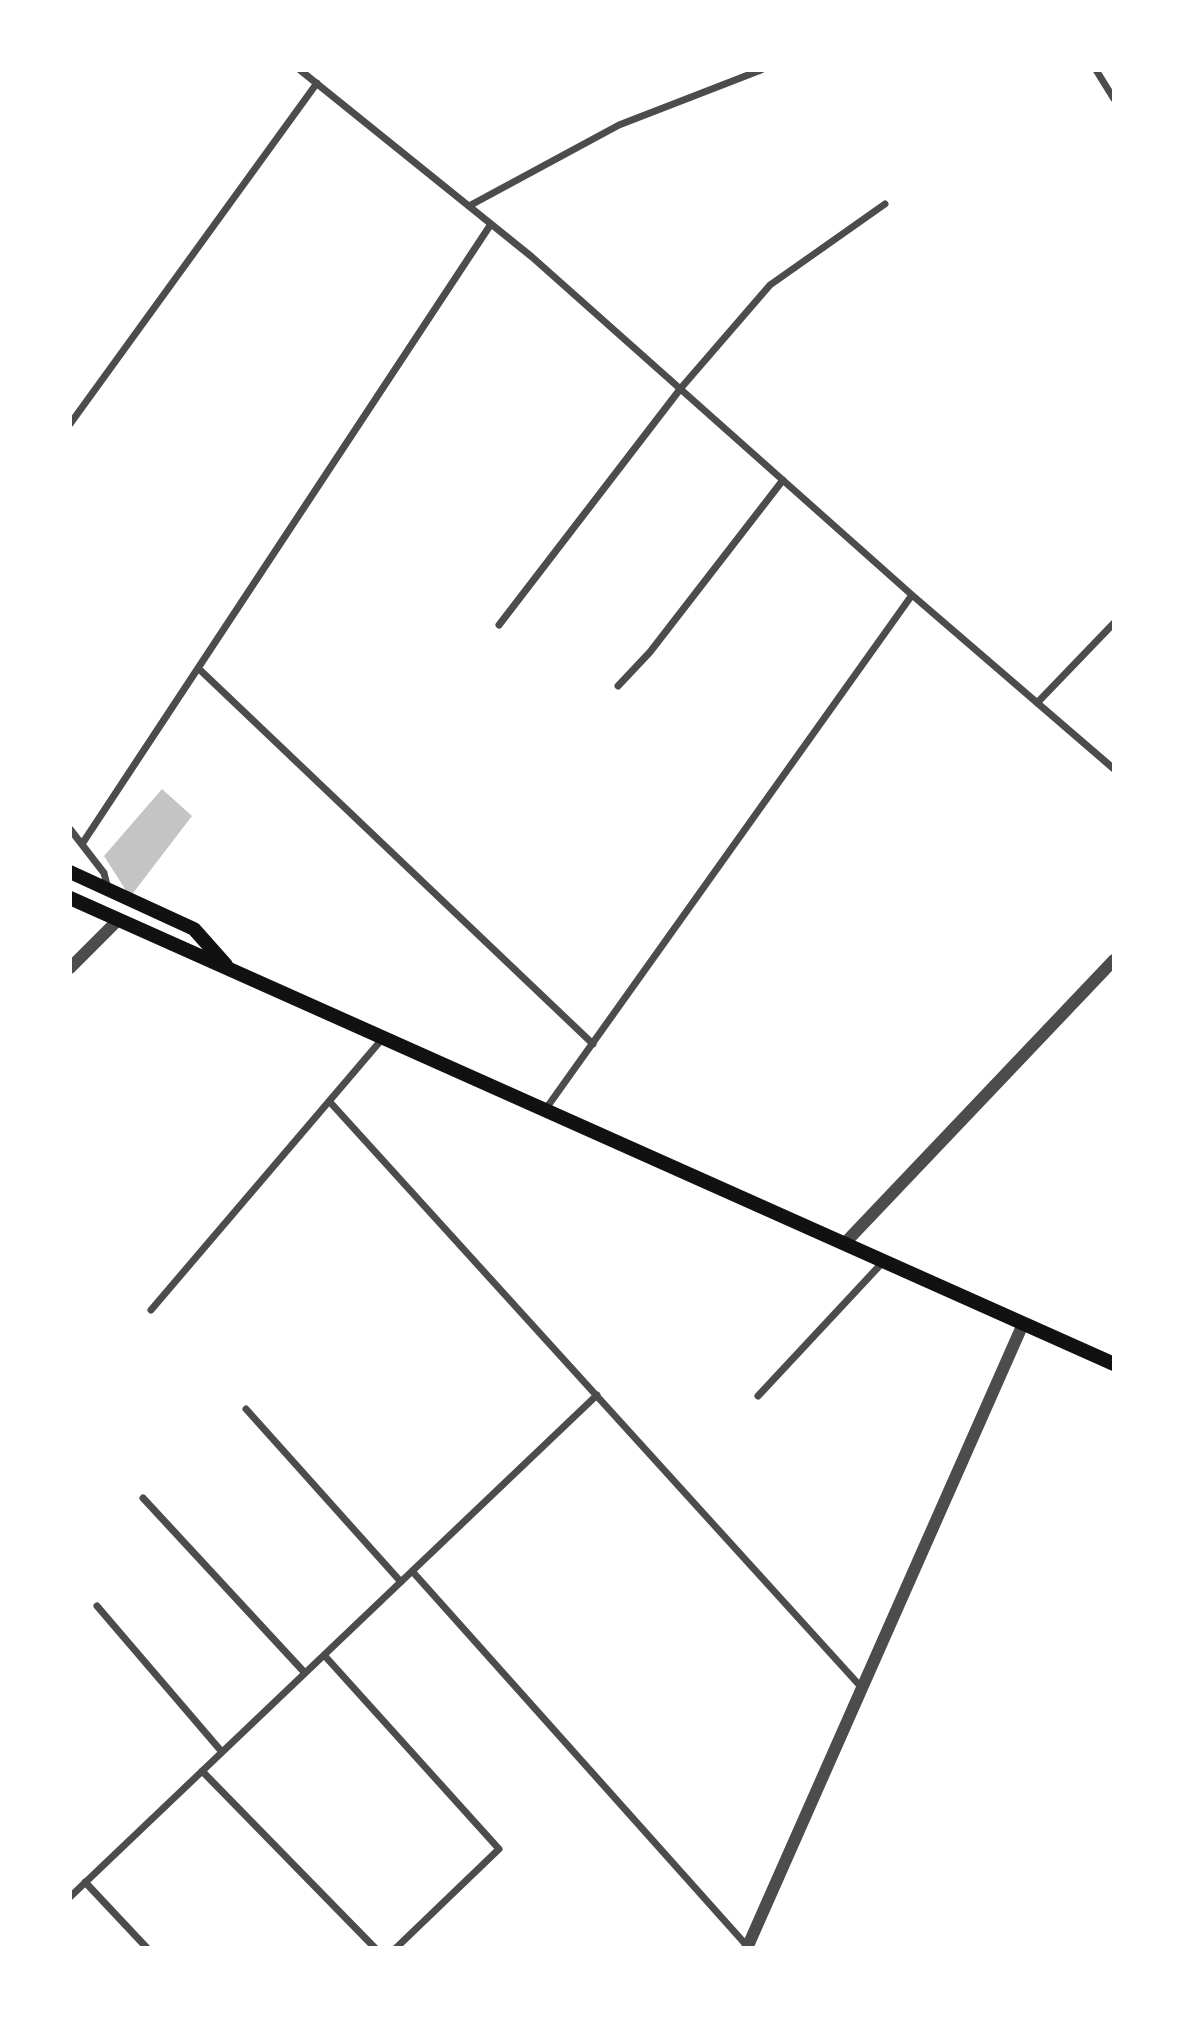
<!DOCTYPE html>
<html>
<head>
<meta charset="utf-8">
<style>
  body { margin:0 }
  #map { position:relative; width:1184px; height:2018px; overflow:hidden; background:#fff; font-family:"Exo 2",sans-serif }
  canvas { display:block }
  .frame { position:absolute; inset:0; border:72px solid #fff; pointer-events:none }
</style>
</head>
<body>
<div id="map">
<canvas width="1184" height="2018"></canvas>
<div class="frame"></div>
</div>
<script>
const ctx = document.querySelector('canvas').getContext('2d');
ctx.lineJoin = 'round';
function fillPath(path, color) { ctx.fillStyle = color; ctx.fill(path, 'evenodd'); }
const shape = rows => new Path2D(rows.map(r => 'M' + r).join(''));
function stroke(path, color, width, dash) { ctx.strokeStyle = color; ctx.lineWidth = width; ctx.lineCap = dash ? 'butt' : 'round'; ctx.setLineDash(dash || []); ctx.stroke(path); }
fillPath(shape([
  [162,789,192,816,130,897,104,856]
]), '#c4c4c4');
stroke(shape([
  [300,70,532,257,912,595,1114,769],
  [1096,70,1114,99],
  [469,206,619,125,761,70],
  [70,424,317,83],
  [499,625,681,388,770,285,885,204],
  [198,668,593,1044],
  [618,686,650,652,783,480],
  [1037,703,1114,623],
  [70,829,104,873,108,889],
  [82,844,491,224],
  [329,1101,862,1688],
  [545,1110,912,595],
  [151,1310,383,1038],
  [758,1396,883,1262],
  [246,1409,401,1582],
  [143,1498,305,1673],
  [412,1571,748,1947],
  [97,1606,222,1752],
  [324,1655,499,1849,396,1948],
  [202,1771,375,1948],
  [85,1882,147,1948],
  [70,1897,597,1395]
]), '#4c4c4c', 7);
stroke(shape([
  [70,968,118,920],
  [844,1244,1114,960],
  [747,1948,1023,1324]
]), '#4c4c4c', 12);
stroke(shape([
  [70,872,194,929,226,965],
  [70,898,1114,1364]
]), '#111', 14);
</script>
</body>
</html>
